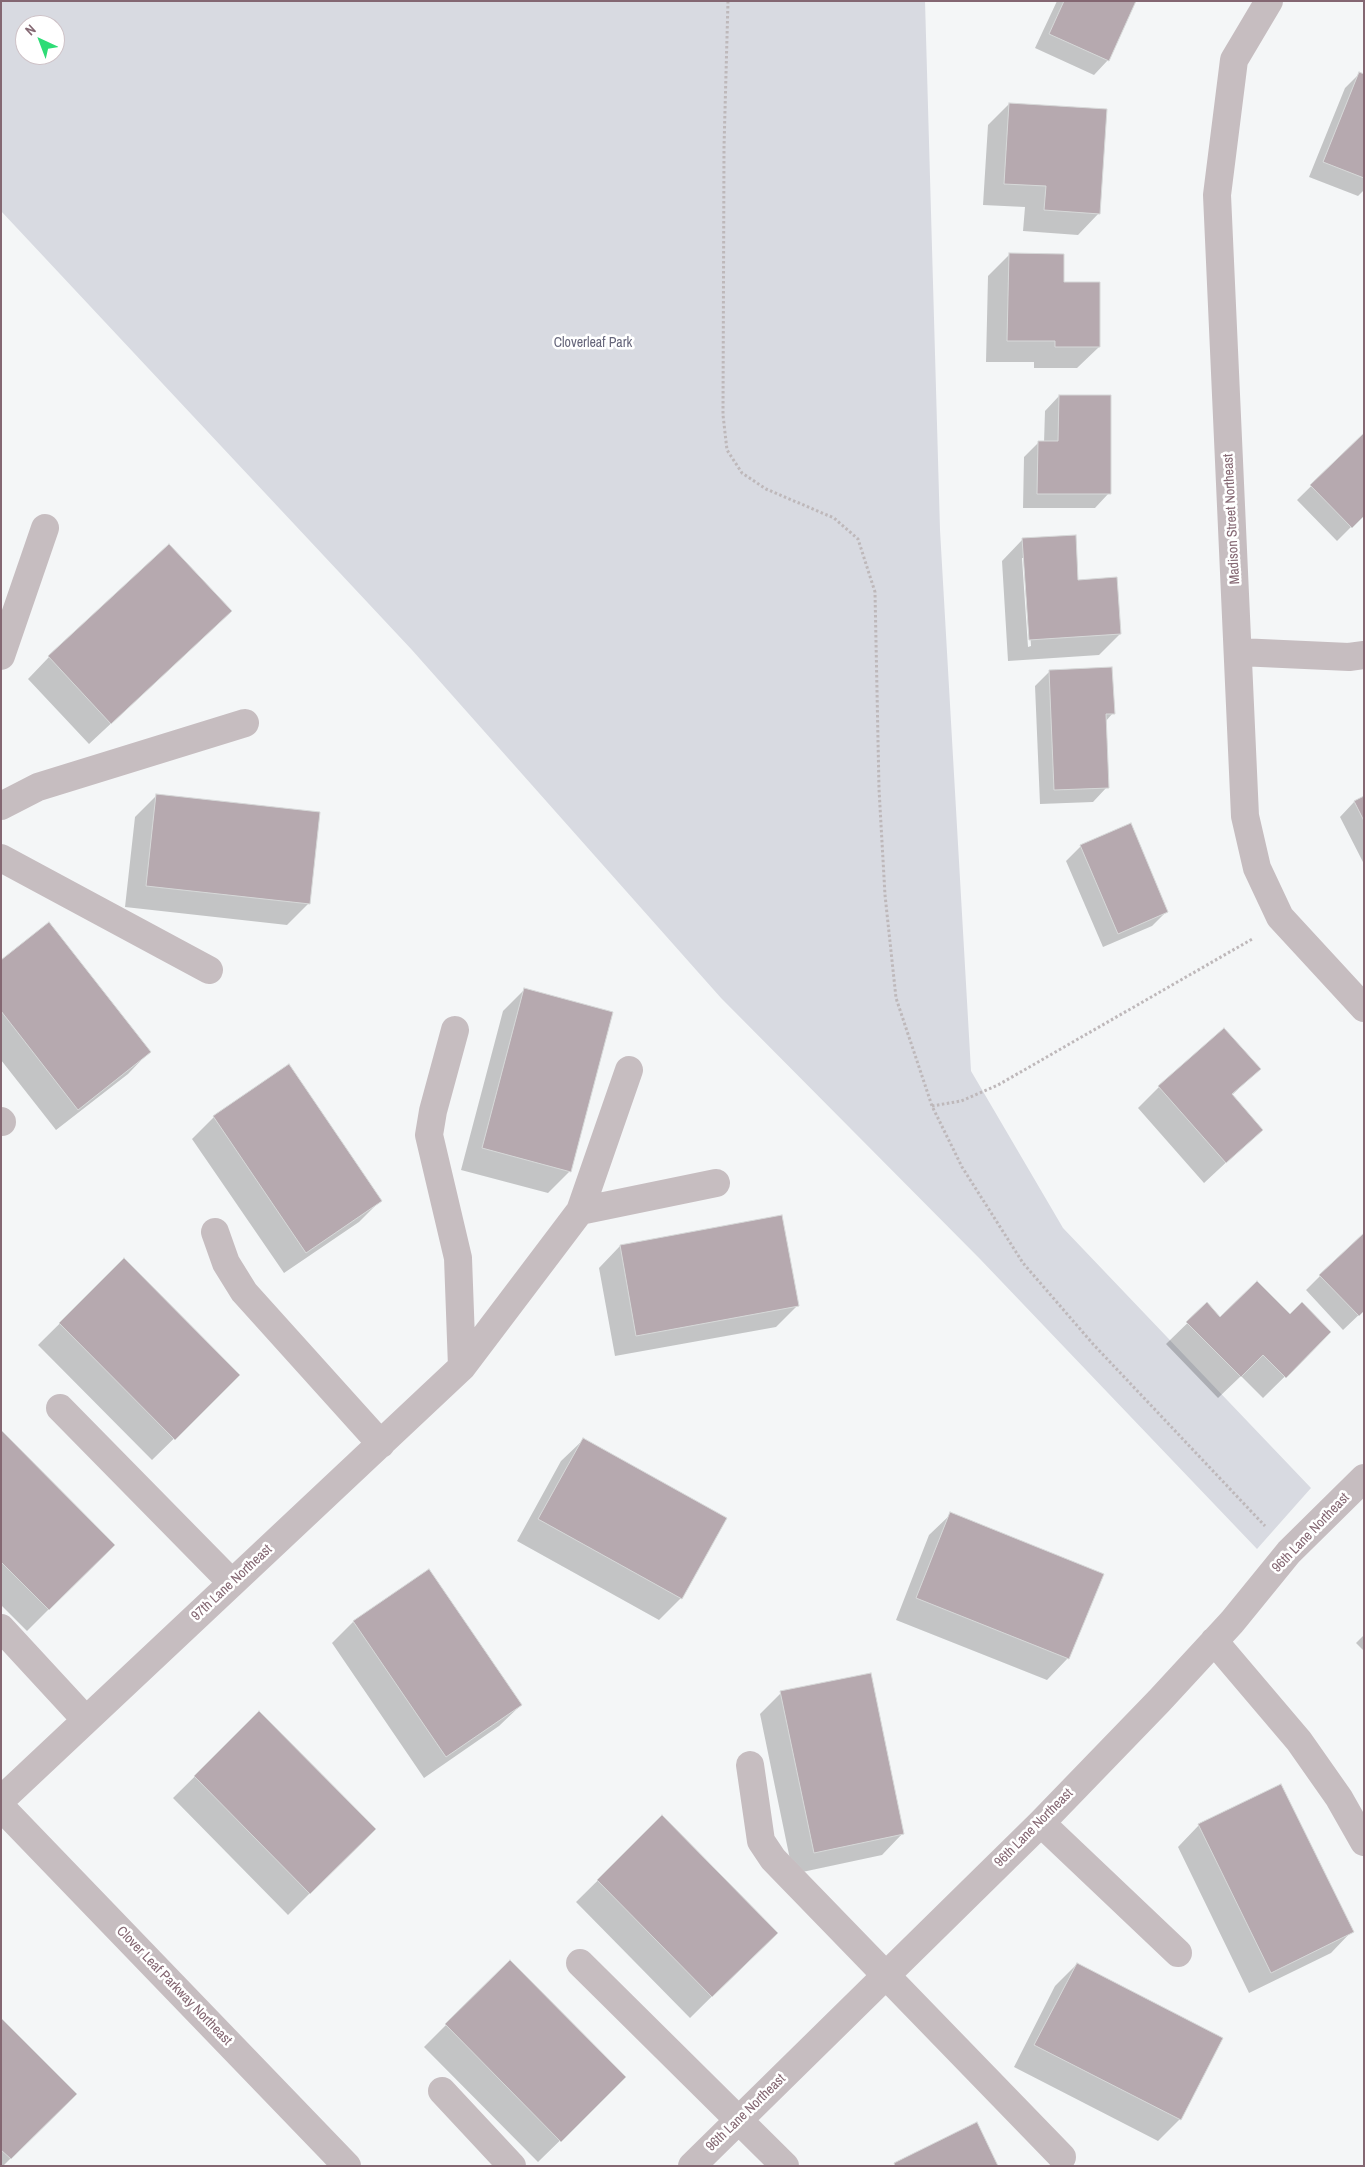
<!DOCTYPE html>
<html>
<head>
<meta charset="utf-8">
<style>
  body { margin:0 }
  #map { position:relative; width:1365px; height:2167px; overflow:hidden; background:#f4f6f7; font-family:"Archivo Narrow",sans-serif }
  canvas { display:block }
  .frame { position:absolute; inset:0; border:2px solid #846772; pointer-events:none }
  .north { position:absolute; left:15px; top:15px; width:50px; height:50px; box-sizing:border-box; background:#fff; border:1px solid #cec2c7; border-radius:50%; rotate:317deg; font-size:14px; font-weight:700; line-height:20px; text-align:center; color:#846772 }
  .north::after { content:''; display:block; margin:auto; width:18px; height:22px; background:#2edc76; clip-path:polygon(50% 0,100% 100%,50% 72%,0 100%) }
</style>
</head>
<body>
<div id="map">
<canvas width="1365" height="2167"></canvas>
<div class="frame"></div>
<div class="north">N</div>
</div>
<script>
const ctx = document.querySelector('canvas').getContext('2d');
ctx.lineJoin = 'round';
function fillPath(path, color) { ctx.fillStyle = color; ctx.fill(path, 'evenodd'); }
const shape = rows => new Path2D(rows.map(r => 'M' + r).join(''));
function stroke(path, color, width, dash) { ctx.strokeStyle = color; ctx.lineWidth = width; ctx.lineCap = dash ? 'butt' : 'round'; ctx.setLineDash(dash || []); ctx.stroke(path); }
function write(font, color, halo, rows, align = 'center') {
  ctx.font = font + ' "Archivo Narrow",sans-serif'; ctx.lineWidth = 5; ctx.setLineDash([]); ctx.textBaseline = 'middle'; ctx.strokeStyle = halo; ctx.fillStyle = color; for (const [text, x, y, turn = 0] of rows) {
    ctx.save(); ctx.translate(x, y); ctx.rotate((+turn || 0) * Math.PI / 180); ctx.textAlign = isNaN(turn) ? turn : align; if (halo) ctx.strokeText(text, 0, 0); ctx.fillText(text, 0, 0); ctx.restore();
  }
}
fillPath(shape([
  [1,1,925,1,940,530,971,1071,1063,1228,1311,1488,1257,1549,980,1259,721,998,412,650,1,211],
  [25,25,55,25,55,55,25,55]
]), '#d8dae1');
fillPath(shape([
  [1057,1,1135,1,1108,60,1094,75,1035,48],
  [1359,74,1364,75,1364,190,1358,196,1309,177,1345,88],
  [1009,104,1099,213,1078,235,1023,231,1025,207,983,205,988,125],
  [1009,255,1062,283,1099,347,1077,368,1034,368,1034,362,986,362,988,276],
  [1059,396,1109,493,1095,508,1023,508,1024,457,1038,443,1044,443,1045,411],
  [1364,434,1364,514,1337,541,1297,500],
  [1023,539,1077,582,1120,634,1099,655,1008,661,1002,561],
  [1022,558,1025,558,1031,646,1028,647],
  [209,632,89,744,28,679,49,657],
  [1050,671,1113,713,1105,722,1107,787,1093,802,1040,804,1035,686],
  [156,796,309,903,287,925,125,907,135,817],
  [1364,798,1364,864,1340,817,1354,802],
  [1081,846,1167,911,1152,926,1103,947,1066,861],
  [1,962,149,1052,128,1074,56,1130,1,1060],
  [524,990,570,1171,548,1193,461,1170,503,1011],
  [289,1066,380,1201,359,1222,284,1273,192,1139,214,1117],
  [1259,1069,1231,1096,1261,1130,1204,1183,1138,1108,1159,1087],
  [620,1246,797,1306,776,1327,615,1356,599,1268],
  [124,1260,239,1375,152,1460,38,1345],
  [1320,1276,1364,1310,1343,1330,1306,1290],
  [1207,1304,1220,1319,1290,1316,1330,1332,1263,1398,1241,1376,1218,1398,1166,1344],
  [1,1432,113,1545,27,1631,1,1605],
  [583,1440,725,1519,681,1598,659,1620,517,1541,561,1461],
  [951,1514,1068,1658,1047,1680,896,1620,929,1535],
  [353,1622,521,1705,499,1726,424,1778,332,1643],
  [1364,1635,1364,1651,1356,1643],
  [781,1693,903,1833,882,1855,793,1874,760,1714],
  [259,1713,374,1829,288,1915,173,1798],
  [662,1817,776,1933,690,2018,576,1902],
  [1199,1825,1352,1931,1331,1953,1249,1993,1178,1847],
  [510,1961,625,2077,538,2162,424,2047],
  [1077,1964,1180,2119,1158,2141,1014,2067,1055,1986],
  [1,2020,75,2094,3,2166,1,2166]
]), '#0003');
const building = shape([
  [1064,1,1136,1,1109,61,1049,34,1064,1],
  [1359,72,1364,74,1364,178,1323,162,1359,72],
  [1009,103,1107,109,1100,214,1044,210,1046,186,1004,184,1009,103],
  [1009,253,1064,254,1064,282,1100,282,1100,347,1055,347,1055,341,1007,341,1009,253],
  [1059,395,1111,395,1111,494,1037,494,1038,441,1058,441,1059,395],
  [1364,433,1364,516,1352,528,1310,485,1364,433],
  [1076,535,1078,580,1117,577,1121,634,1029,640,1022,538,1076,535],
  [169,544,232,611,111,724,48,656,169,544],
  [1112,667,1115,714,1106,714,1109,788,1054,790,1049,670,1112,667],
  [156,794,320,812,310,904,146,886,156,794],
  [1364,796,1364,821,1354,801,1364,796],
  [1131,823,1168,912,1118,934,1080,845,1131,823],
  [49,922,151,1052,78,1110,1,1011,1,960,49,922],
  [524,988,613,1012,571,1172,482,1148,524,988],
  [1224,1028,1261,1069,1232,1094,1263,1130,1226,1163,1158,1086,1224,1028],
  [289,1064,382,1201,306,1253,213,1116,289,1064],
  [782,1215,799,1306,636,1336,620,1245,782,1215],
  [1364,1233,1364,1311,1359,1316,1319,1275,1364,1233],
  [124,1258,240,1375,175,1440,59,1323,124,1258],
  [1257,1281,1290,1314,1302,1302,1331,1332,1286,1378,1263,1355,1241,1377,1186,1322,1207,1302,1220,1317,1257,1281],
  [1,1430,115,1545,49,1610,1,1562,1,1430],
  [583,1438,727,1518,682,1599,538,1519,583,1438],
  [950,1512,1104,1574,1069,1659,916,1598,950,1512],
  [429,1569,522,1705,446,1757,353,1621,429,1569],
  [871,1673,904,1834,814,1853,780,1691,871,1673],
  [259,1711,376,1829,310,1894,194,1776,259,1711],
  [1281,1784,1354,1932,1271,1973,1198,1824,1281,1784],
  [662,1815,778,1933,712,1997,597,1880,662,1815],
  [510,1960,626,2077,561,2142,445,2024,510,1960],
  [1077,1963,1223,2038,1181,2120,1034,2045,1077,1963],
  [1,2018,77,2094,11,2159,1,2150,1,2018],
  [977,2122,998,2166,895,2166,894,2163,977,2122]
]);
fillPath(building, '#b6a9af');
stroke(building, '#d6d8d8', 1);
stroke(shape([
  [728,1,724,147,723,415,727,450,742,473,766,489,834,518,858,539,875,592,879,789,885,895,896,998,932,1106,962,1167,1023,1263,1093,1344,1265,1526],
  [932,1106,961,1101,998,1085,1254,938]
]), '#beb8ba', 3, [2.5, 2.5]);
stroke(shape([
  [1269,1,1234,60,1217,195,1245,816,1257,868,1280,917,1364,1008],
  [1239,652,1349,657,1364,655],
  [1,656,45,528],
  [1,806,38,787,245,723],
  [1,858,209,970],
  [455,1030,433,1111,429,1135,458,1258,462,1367],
  [1,1121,2,1122],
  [580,1211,716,1183],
  [215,1232,226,1263,244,1292,381,1444],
  [60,1408,232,1583],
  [1,1628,86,1720],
  [1214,1641,1299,1741,1339,1798,1364,1842],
  [750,1765,761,1841,773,1859,1062,2157],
  [1,1800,462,1367,580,1211,629,1070],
  [1,1807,347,2166],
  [1041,1823,1178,1953],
  [580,1963,785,2166],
  [442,2091,512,2166],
  [692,2166,1041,1823,1159,1701,1232,1622,1289,1552,1364,1478]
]), '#c6bdc0', 28);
write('14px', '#66667b', '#fff', [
  ["Cloverleaf Park",593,343]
]);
write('14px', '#846772', '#fff', [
  ["Madison Street Northeast",1232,519,-93],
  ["96th Lane Northeast",1311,1533,-46],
  ["97th Lane Northeast",232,1583,-43],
  ["96th Lane Northeast",1034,1828,-45],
  ["Clover Leaf Parkway Northeast",174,1986,46],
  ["96th Lane Northeast",746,2113,-44]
]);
</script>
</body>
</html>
